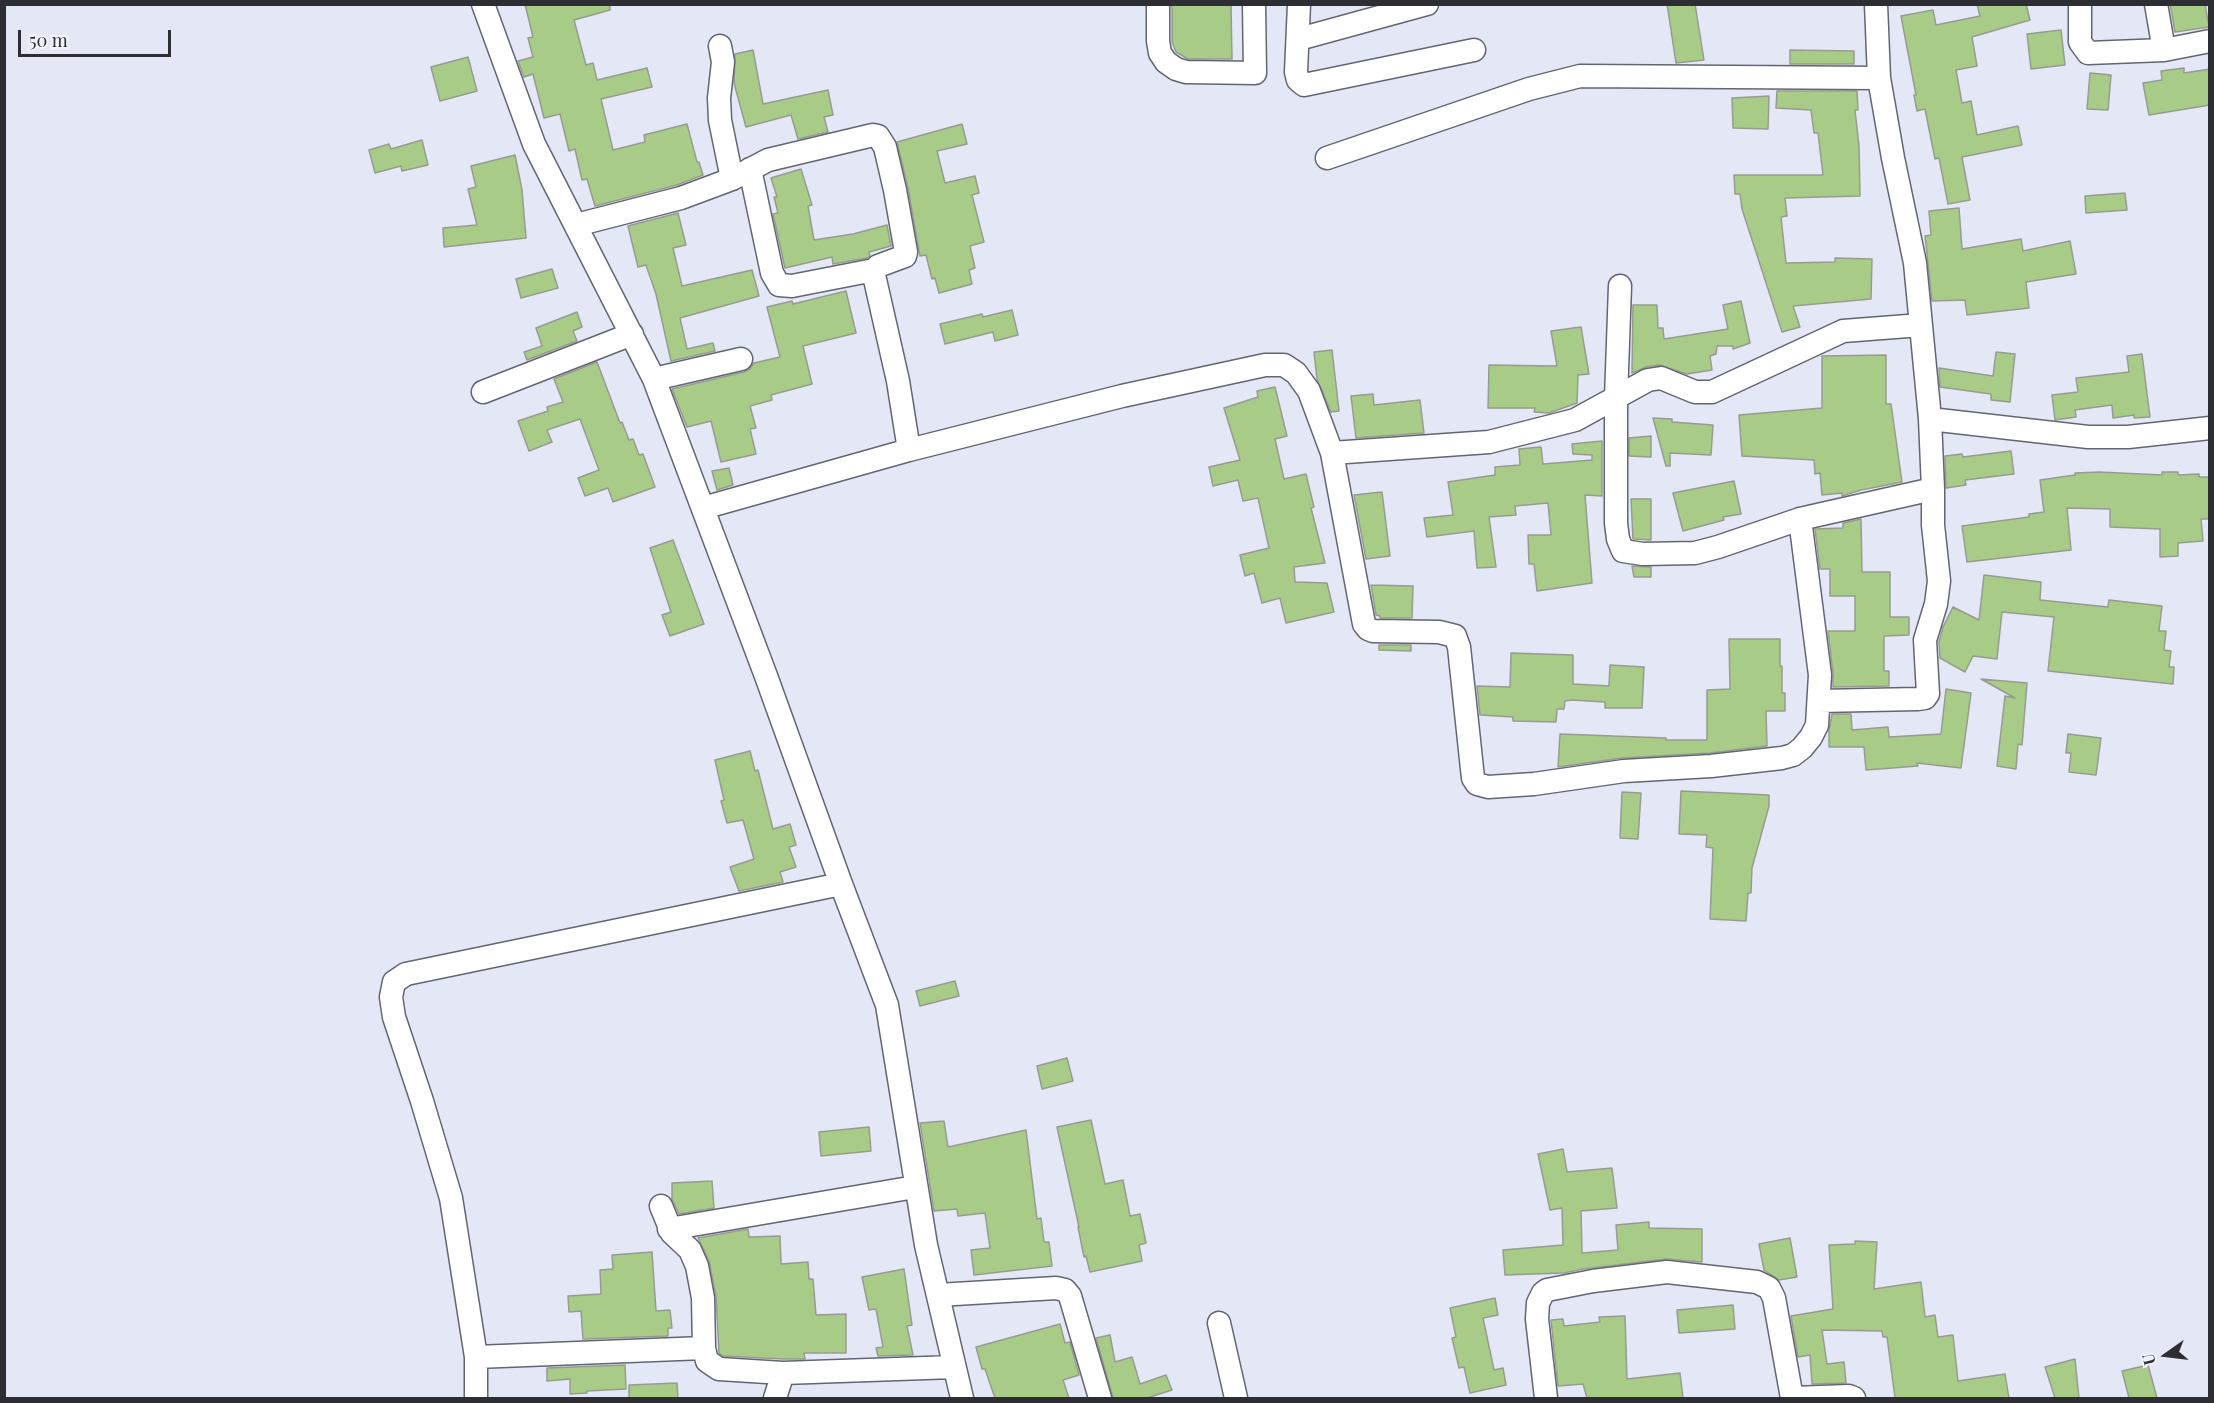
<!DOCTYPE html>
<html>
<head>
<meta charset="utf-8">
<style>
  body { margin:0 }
  #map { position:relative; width:2214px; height:1403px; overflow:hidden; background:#e3e7f6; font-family:"Playfair Display",serif }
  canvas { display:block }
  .frame { position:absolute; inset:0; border:6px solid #2d2e34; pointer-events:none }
  .north { position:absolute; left:2136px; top:1325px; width:60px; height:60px; -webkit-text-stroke:4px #f2f4fd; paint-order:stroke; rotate:256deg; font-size:16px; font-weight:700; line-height:24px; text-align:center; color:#2d2e34 }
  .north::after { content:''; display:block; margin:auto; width:21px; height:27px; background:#2d2e34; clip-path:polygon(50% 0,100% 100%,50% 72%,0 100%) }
  .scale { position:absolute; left:18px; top:30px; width:153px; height:27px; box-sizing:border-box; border:3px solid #2d2e34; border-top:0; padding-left:8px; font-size:18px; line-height:21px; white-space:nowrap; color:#2d2e34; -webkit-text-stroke:4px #f2f4fd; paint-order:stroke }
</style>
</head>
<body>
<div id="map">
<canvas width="2214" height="1403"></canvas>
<div class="frame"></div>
<div class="north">U</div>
<div class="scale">50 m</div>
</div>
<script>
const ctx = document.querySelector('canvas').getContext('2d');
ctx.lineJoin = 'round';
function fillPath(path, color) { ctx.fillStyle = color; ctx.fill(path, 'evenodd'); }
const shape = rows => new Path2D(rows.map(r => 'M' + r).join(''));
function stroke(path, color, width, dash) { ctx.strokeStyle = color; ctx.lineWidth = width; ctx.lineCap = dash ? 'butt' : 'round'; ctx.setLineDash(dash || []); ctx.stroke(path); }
const building = shape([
  [525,4,610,4,610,10,574,20,586,65,593,63,597,80,647,68,652,87,601,99,613,150,645,142,644,135,687,124,697,162,699,162,703,175,677,185,595,206,587,179,582,180,575,149,569,151,560,114,544,118,533,74,524,77,518,61,533,57,528,38,533,37,525,4],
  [1172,4,1231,4,1232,59,1188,59,1176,52,1172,42,1172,4],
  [1667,4,1695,4,1704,60,1676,63,1667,4],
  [1977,4,2026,4,2030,20,1972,37,1977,66,1956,70,1962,103,1971,101,1977,135,2018,126,2022,145,1962,157,1970,200,1948,204,1939,158,1935,159,1925,109,1917,111,1914,95,1916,95,1901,16,1933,10,1936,25,1980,16,1977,4],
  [2170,4,2205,4,2209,27,2175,32,2170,4],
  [2061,30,2065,65,2031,69,2027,34,2061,30],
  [753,50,763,104,828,90,833,115,824,117,828,132,798,139,791,115,746,127,734,83,735,54,753,50],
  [1790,50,1854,51,1854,64,1790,64,1790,50],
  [468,57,477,91,440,101,431,67,468,57],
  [2184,68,2184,73,2210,69,2210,105,2149,115,2143,83,2162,80,2161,71,2184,68],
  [2090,73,2111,75,2108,110,2087,109,2090,73],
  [1777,91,1857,91,1858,110,1855,110,1859,146,1860,196,1785,198,1787,216,1781,217,1786,263,1835,262,1835,258,1872,259,1871,299,1793,306,1800,327,1782,332,1742,209,1740,194,1735,194,1734,175,1823,175,1818,133,1814,133,1811,110,1776,108,1777,91],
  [1769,96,1768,129,1733,128,1732,98,1769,96],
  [962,124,967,144,937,151,945,183,975,176,979,193,972,195,984,242,970,246,975,268,969,270,972,284,939,293,935,278,932,279,926,255,920,256,908,188,897,142,962,124],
  [422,140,428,165,402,171,401,166,375,173,369,150,389,144,391,149,422,140],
  [515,155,522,190,526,238,444,247,443,228,477,225,468,189,476,187,471,166,515,155],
  [801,169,812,205,808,206,814,240,853,234,887,225,891,246,869,252,870,256,867,258,833,264,832,257,785,268,773,214,778,213,774,197,777,197,771,178,801,169],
  [2125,193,2127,210,2086,213,2085,196,2125,193],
  [1959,208,1962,249,2021,239,2023,251,2070,241,2076,274,2026,282,2029,308,1967,315,1965,300,1932,301,1925,236,1931,235,1929,211,1959,208],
  [678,213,686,245,673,248,682,286,752,270,759,296,680,318,687,349,713,343,715,351,671,361,656,294,646,265,638,267,628,226,678,213],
  [552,269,558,288,521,298,516,279,552,269],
  [846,291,856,333,803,346,812,384,771,395,772,400,750,406,756,428,750,429,756,454,721,462,711,421,687,427,672,389,744,372,750,369,754,363,780,357,767,307,792,301,793,304,846,291],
  [1741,301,1750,343,1733,349,1733,346,1717,346,1716,354,1710,356,1712,370,1687,374,1659,365,1646,367,1632,373,1633,305,1657,305,1658,328,1663,328,1664,339,1728,329,1723,305,1741,301],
  [1012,310,1018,335,995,341,993,332,945,344,940,324,982,314,983,317,1012,310],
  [577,312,582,327,573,331,577,341,527,360,524,352,542,346,536,328,577,312],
  [1581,327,1589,374,1578,375,1577,403,1549,413,1534,412,1535,408,1488,408,1489,365,1557,366,1551,331,1581,327],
  [1332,350,1339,411,1331,412,1317,379,1314,352,1332,350],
  [1996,352,2015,354,2010,402,1991,400,1991,394,1940,387,1939,368,1993,376,1996,352],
  [2142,354,2150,417,2134,418,2134,415,2113,418,2112,405,2075,410,2076,417,2055,420,2052,395,2078,392,2076,378,2129,372,2127,356,2142,354],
  [1886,355,1886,404,1891,404,1902,482,1861,490,1842,496,1842,493,1822,495,1820,473,1815,474,1814,460,1742,456,1739,415,1822,408,1822,356,1886,355],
  [597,362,620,423,622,422,629,440,633,439,639,455,643,454,655,487,613,502,608,488,585,496,578,478,599,470,580,419,547,430,552,442,529,451,518,421,548,411,547,407,563,402,554,379,597,362],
  [1275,387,1287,436,1275,439,1284,479,1306,474,1314,507,1311,508,1325,563,1294,567,1295,582,1327,583,1334,612,1286,623,1280,598,1262,603,1254,573,1245,576,1240,555,1269,548,1258,498,1243,501,1238,480,1213,486,1209,467,1240,460,1224,408,1258,397,1257,391,1275,387],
  [1373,394,1374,405,1420,400,1424,433,1356,438,1351,396,1373,394],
  [1653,418,1672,419,1672,422,1713,425,1711,455,1670,453,1670,466,1666,466,1653,418],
  [1651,436,1651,457,1629,456,1629,438,1651,436],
  [1602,441,1602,496,1585,495,1592,583,1537,591,1534,564,1529,564,1528,535,1551,535,1548,503,1515,506,1516,515,1489,517,1496,567,1477,568,1474,531,1427,537,1424,518,1453,515,1448,482,1495,475,1495,467,1520,465,1519,449,1541,447,1543,464,1592,460,1592,455,1573,454,1572,444,1602,441],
  [2011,451,2014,474,1965,480,1966,485,1946,488,1945,456,1962,454,1963,457,2011,451],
  [729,468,733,485,717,490,712,471,729,468],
  [2099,472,2162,475,2162,472,2178,472,2178,475,2199,474,2199,477,2210,477,2210,519,2201,519,2203,541,2178,543,2178,556,2160,557,2160,529,2110,527,2110,509,2067,508,2071,550,1967,562,1962,526,2029,517,2029,514,2044,512,2040,480,2075,475,2075,473,2099,472],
  [1734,481,1741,514,1723,517,1724,520,1683,531,1673,493,1734,481],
  [1382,492,1390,556,1366,559,1354,495,1382,492],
  [1631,499,1651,499,1651,540,1633,539,1631,499],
  [1861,519,1862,572,1890,572,1890,617,1909,617,1909,635,1884,636,1884,671,1889,671,1889,686,1833,687,1833,673,1828,631,1855,631,1855,596,1830,596,1830,569,1820,569,1815,529,1843,528,1843,523,1861,519],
  [673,540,704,624,670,636,662,615,671,612,650,548,673,540],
  [1632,566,1651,567,1651,577,1634,577,1632,566],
  [1984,575,2041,582,2040,600,2108,607,2109,600,2162,606,2159,631,2166,631,2164,650,2171,651,2169,667,2174,667,2173,684,2048,671,2054,617,2002,612,1997,659,1973,656,1965,672,1940,658,1939,642,1943,627,1953,607,1979,620,1984,575],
  [1371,585,1413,586,1412,618,1380,618,1380,616,1376,615,1371,585],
  [1729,639,1780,639,1780,666,1782,666,1782,693,1785,693,1785,711,1766,711,1767,746,1710,753,1622,758,1558,767,1560,734,1666,738,1666,740,1707,740,1707,690,1730,689,1729,639],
  [1379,645,1411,645,1411,651,1379,650,1379,645],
  [1511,653,1573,655,1573,684,1609,686,1610,665,1644,667,1642,708,1605,708,1605,702,1572,700,1565,701,1564,709,1557,709,1556,722,1513,721,1513,717,1480,715,1477,686,1510,687,1511,653],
  [1981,679,2027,683,2022,745,2018,744,2016,769,1997,766,2005,696,2015,698,1981,679],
  [1946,689,1971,693,1961,768,1917,763,1918,766,1866,770,1864,747,1829,747,1829,731,1832,714,1851,714,1852,730,1888,727,1889,737,1941,734,1946,689],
  [2068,734,2101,738,2096,775,2069,772,2071,753,2066,753,2068,734],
  [750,751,755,771,758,770,773,829,790,824,796,845,789,847,796,867,780,872,783,882,739,891,730,867,754,859,743,820,727,823,721,801,724,800,715,760,750,751],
  [1681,791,1769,795,1769,806,1752,868,1751,893,1748,893,1746,921,1710,919,1713,848,1706,847,1707,835,1679,834,1681,791],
  [1622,792,1641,793,1638,839,1620,838,1622,792],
  [955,981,959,996,920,1006,916,991,955,981],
  [1067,1058,1073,1081,1042,1089,1037,1066,1067,1058],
  [1091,1120,1105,1184,1123,1180,1130,1216,1140,1214,1146,1243,1139,1245,1142,1261,1090,1272,1086,1256,1084,1257,1078,1227,1079,1227,1057,1127,1091,1120],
  [944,1121,948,1147,1026,1130,1037,1219,1041,1218,1044,1242,1049,1242,1052,1266,974,1275,971,1250,990,1248,985,1213,958,1216,957,1209,934,1211,920,1123,944,1121],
  [869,1127,871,1151,821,1156,819,1132,869,1127],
  [1563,1149,1567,1172,1612,1168,1617,1208,1581,1211,1582,1253,1618,1250,1616,1225,1649,1222,1649,1228,1702,1229,1702,1262,1666,1259,1583,1269,1564,1273,1505,1275,1503,1250,1563,1245,1562,1208,1550,1210,1538,1154,1563,1149],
  [712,1181,714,1208,679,1214,672,1199,672,1183,712,1181],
  [748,1229,749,1237,780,1236,781,1264,808,1262,809,1279,813,1279,816,1315,846,1314,846,1353,804,1353,805,1359,783,1359,723,1356,719,1353,716,1296,709,1261,698,1238,748,1229],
  [1790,1238,1797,1277,1779,1280,1764,1270,1759,1244,1790,1238],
  [1855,1241,1877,1242,1874,1289,1921,1282,1925,1317,1935,1315,1938,1337,1953,1335,1958,1381,2005,1374,2009,1398,1895,1398,1887,1337,1883,1337,1882,1331,1822,1330,1827,1364,1844,1362,1846,1383,1812,1384,1810,1355,1798,1357,1791,1316,1833,1309,1829,1245,1855,1244,1855,1241],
  [652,1252,656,1311,670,1310,672,1328,668,1328,668,1336,583,1339,581,1311,569,1312,568,1296,601,1294,600,1270,613,1269,612,1255,652,1252],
  [904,1269,912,1325,907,1326,913,1355,878,1356,876,1348,883,1347,876,1309,869,1310,862,1277,904,1269],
  [1495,1298,1498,1315,1483,1318,1494,1370,1503,1368,1506,1385,1470,1393,1464,1367,1459,1368,1452,1338,1456,1337,1450,1308,1495,1298],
  [1733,1305,1735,1329,1679,1333,1677,1310,1733,1305],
  [1625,1316,1627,1379,1680,1373,1683,1398,1587,1398,1583,1384,1558,1386,1551,1320,1563,1319,1564,1326,1600,1322,1599,1317,1625,1316],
  [1060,1324,1065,1343,1070,1342,1079,1375,1063,1380,1069,1398,995,1398,985,1369,982,1369,976,1347,1060,1324],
  [1110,1335,1115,1362,1132,1357,1140,1384,1166,1375,1172,1390,1147,1398,1113,1398,1096,1338,1110,1335],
  [2075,1359,2079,1398,2055,1398,2045,1367,2075,1359],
  [625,1365,626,1389,587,1391,587,1393,570,1394,570,1379,547,1381,547,1368,625,1365],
  [2148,1365,2157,1398,2129,1398,2122,1371,2148,1365],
  [677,1383,678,1398,629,1398,629,1385,677,1383]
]);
fillPath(building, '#a8cb88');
stroke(building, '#969d90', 1.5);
const minor = shape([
  [483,4,534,144,654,379,766,676,841,884,887,1005,926,1245,962,1398],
  [1158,4,1158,41,1160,53,1166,62,1176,69,1186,72,1255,73,1254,4],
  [1299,4,1296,72,1298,80,1304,85,1474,50],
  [2080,4,2080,42,2088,53,2164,50],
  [2156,4,2164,50,2210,41],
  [1299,39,1427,4],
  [720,46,723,62,719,98,720,120,732,179],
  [1327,158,1529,89,1580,76,1879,78],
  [750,169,772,273,779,285,792,286,874,270],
  [576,225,681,198,732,179,768,160,873,135,878,136,885,147,895,190,906,252,905,256,878,266,874,270,874,275,898,381,909,450],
  [1620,286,1616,398,1616,523,1618,539,1623,551,1643,554,1695,553,1718,547,1800,519,1933,489,1930,419,1915,263,1893,158,1879,78,1876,4],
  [654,379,741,359],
  [483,392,632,334],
  [1930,419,2088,437,2128,437,2210,428],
  [1332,453,1489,442,1575,420,1648,380,1661,378,1695,392,1712,392,1843,331,1921,325],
  [703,508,909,450,1122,396,1265,365,1284,365,1296,373,1309,391,1332,453,1364,624,1368,629,1373,631,1439,632,1455,636,1459,647,1473,778,1477,784,1488,787,1534,784,1624,771,1711,766,1782,758,1793,755,1802,748,1811,737,1817,725,1820,675,1800,519],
  [1819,701,1918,699,1925,698,1928,694,1925,640,1936,604,1939,581,1933,525,1933,489],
  [661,1206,672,1233,690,1250,697,1266,703,1298,704,1348,707,1361,719,1369,783,1373,775,1398],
  [669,1229,915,1187],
  [938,1295,1056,1288,1065,1290,1070,1296,1100,1398],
  [1219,1323,1236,1398],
  [476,1357,704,1348],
  [783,1373,954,1367],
  [476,1398,476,1357,451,1198,422,1101,394,1017,391,997,394,982,406,974,841,884],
  [1546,1398,1537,1319,1538,1303,1543,1293,1547,1290,1593,1281,1667,1272,1757,1282,1769,1288,1774,1298,1792,1398],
  [1792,1398,1849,1396,1854,1398]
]);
stroke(minor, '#626673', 25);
stroke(minor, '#fff', 22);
</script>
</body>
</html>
